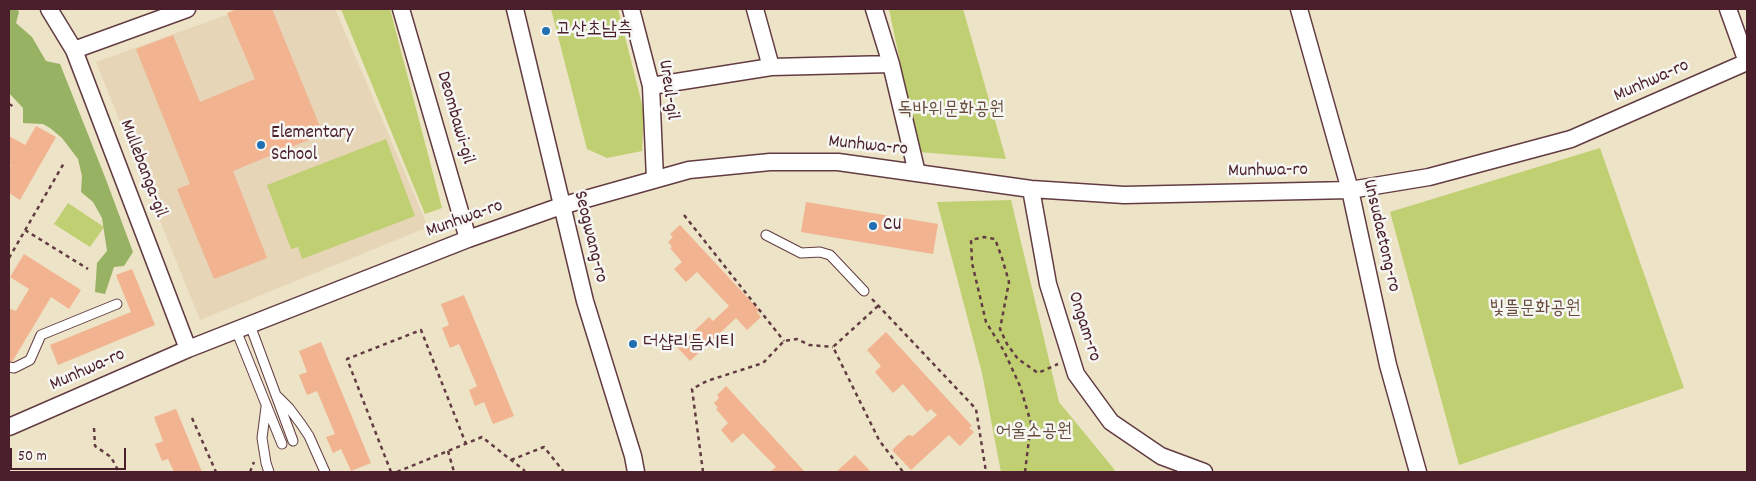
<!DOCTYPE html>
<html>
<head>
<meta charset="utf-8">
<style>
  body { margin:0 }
  #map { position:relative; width:1756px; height:481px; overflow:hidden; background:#ede3c6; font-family:Dekko,sans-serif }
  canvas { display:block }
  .frame { position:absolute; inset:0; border:10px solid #4a1f2b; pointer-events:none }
  .scale { position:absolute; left:10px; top:448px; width:116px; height:22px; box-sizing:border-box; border:2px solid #4a1f2b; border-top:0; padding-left:6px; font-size:15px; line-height:18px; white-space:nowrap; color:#4a1f2b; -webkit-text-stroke:4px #f6f6f2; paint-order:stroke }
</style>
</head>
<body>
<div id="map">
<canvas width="1756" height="481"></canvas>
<div class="frame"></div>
<div class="scale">50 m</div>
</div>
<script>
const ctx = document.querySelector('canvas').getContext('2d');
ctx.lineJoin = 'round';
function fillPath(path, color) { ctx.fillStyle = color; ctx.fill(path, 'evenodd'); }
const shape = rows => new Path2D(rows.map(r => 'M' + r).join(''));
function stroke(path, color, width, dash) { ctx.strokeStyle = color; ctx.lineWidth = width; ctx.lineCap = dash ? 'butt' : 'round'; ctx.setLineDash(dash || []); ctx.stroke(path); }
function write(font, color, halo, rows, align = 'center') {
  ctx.font = font + ' Dekko,"Poor Story",sans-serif'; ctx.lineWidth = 5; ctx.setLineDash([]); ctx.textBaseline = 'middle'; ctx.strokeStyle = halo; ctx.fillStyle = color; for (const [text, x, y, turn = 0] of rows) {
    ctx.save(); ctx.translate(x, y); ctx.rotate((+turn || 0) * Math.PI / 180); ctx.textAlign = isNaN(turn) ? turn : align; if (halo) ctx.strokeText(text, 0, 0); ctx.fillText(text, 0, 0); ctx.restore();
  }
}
fillPath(shape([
  [243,9,335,9,428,227,200,320,96,62]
]), '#e6d5b7');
fillPath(shape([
  [341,9,390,9,442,208,425,214],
  [551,9,618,9,644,112,642,151,607,158,587,149],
  [889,9,963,9,1006,159,919,152],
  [386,139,415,216,302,259,298,247,291,249,267,185],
  [1600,148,1684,388,1459,465,1390,212],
  [1011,200,1059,402,1114,469,1115,472,1001,472,982,373,937,202],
  [68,203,104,227,90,247,54,224]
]), '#bfcf71');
fillPath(shape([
  [9,9,17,9,19,12,16,23,32,37,46,61,60,64,105,177,133,252,124,266,114,267,105,294,95,292,97,263,107,251,102,218,93,202,81,192,82,176,78,159,62,138,50,128,43,124,23,123,23,108,9,93]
]), '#97b263');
fillPath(shape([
  [237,9,272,9,323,134,233,171,267,258,214,279,177,189,190,184,136,49,173,35,200,102,255,79,227,13],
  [36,126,56,137,20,200,9,193,9,169,11,165,9,163,9,136,25,145],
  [806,202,938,224,933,254,801,232],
  [680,225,759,310,757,312,761,317,747,330,736,318,690,361,677,347,709,317,713,321,729,306,697,272,686,282,674,269,682,262,670,248,672,247,668,242,673,237,670,234],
  [24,254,81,290,69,309,51,297,12,362,9,360,9,312,11,309,16,311,29,289,10,277],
  [132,269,155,325,58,365,50,345,131,312,116,275],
  [464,295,514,416,493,424,484,402,475,406,469,390,477,386,459,344,450,348,442,328,449,325,441,304],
  [886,332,972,426,969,428,974,432,960,446,949,435,911,470,892,450,908,435,913,436,937,415,931,409,927,412,903,384,893,393,875,372,881,366,867,350],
  [321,342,371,463,351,471,341,449,333,453,326,437,335,434,317,391,307,395,299,375,307,372,299,351],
  [726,386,805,472,770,472,776,467,743,433,732,443,721,430,728,423,716,409,718,408,714,403,719,398,717,395],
  [176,409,202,472,174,472,168,459,162,461,155,444,163,441,154,417],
  [855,455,871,472,836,472]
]), '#f1b390');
const lane = shape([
  [766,235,801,253,820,252,830,255,864,291],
  [250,325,293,441],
  [236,330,282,444],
  [9,367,14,368,30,360,41,335,117,304],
  [278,397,289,408,301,424,309,436,325,472],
  [266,407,262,438,266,463,269,472]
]);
const street = shape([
  [49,9,74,50,188,349],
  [401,9,468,239],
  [515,9,585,301,633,456,636,472],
  [631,9,651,86,655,179],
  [755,9,771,67],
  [874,9,891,64,917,173],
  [1299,9,1350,190,1388,365,1418,472],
  [1728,9,1747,62],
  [74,50,187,9],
  [651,86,771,67,891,64],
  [1031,189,1048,284,1076,374,1111,422,1161,456,1204,472],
  [9,427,188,349,468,239,561,206,689,170,770,162,838,162,1031,189,1124,195,1350,190,1429,177,1571,139,1747,62]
]);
stroke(lane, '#623c42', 11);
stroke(street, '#623c42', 19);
stroke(shape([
  [9,104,16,108],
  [684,215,784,341],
  [25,230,88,269],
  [9,258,64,163],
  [872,299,976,409,986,472],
  [878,306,833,347,879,440,903,472],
  [192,418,216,472],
  [94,428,95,446,111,457,119,472],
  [448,451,454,472],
  [511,460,544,447,564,472],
  [250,472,254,462],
  [391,472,347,359,421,330,466,444],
  [397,472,482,437,525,471],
  [703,472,692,389,707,381,763,363,784,341,797,339,809,345,833,347],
  [1025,472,1031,423,1020,386,1004,351,986,322,972,263,971,240,984,237,995,239,1002,258,1009,282,1000,329,1007,344,1018,359,1038,373,1058,364]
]), '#623c42', 2.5, [4, 4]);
stroke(lane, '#fff', 9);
stroke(street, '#fff', 16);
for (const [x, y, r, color] of [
  [546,31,5,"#1f6fb2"],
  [261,145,5,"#1f6fb2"],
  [873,226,5,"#1f6fb2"],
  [633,344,5,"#1f6fb2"]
]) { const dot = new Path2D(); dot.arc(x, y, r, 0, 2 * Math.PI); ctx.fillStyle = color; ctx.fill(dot); stroke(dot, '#f6f6f2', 2); }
write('19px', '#4a1f2b', '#f6f6f2', [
  ["고산초남측",556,31],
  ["Elementary",271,134],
  ["School",271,156],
  ["CU",883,226],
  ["더샵리듬시티",643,344]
], 'left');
write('19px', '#4a1f2b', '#f6f6f2', [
  ["Munhwa-ro",1652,82,-24],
  ["Ureul-gil",667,90,82],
  ["Deombawi-gil",454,118,74],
  ["Munhwa-ro",868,147,6],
  ["Mullebanga-gil",142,169,69],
  ["Munhwa-ro",1268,172,-1],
  ["Munhwa-ro",465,220,-20],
  ["Unsudaetong-ro",1380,236,77],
  ["Seogwang-ro",589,237,76],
  ["Ongam-ro",1083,327,72],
  ["Munhwa-ro",88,371,-24]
]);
write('19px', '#674b3c', '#f6f6f2', [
  ["독바위문화공원",951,111],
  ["빛뜰문화공원",1535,310],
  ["어울소공원",1034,433]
]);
</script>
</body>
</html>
